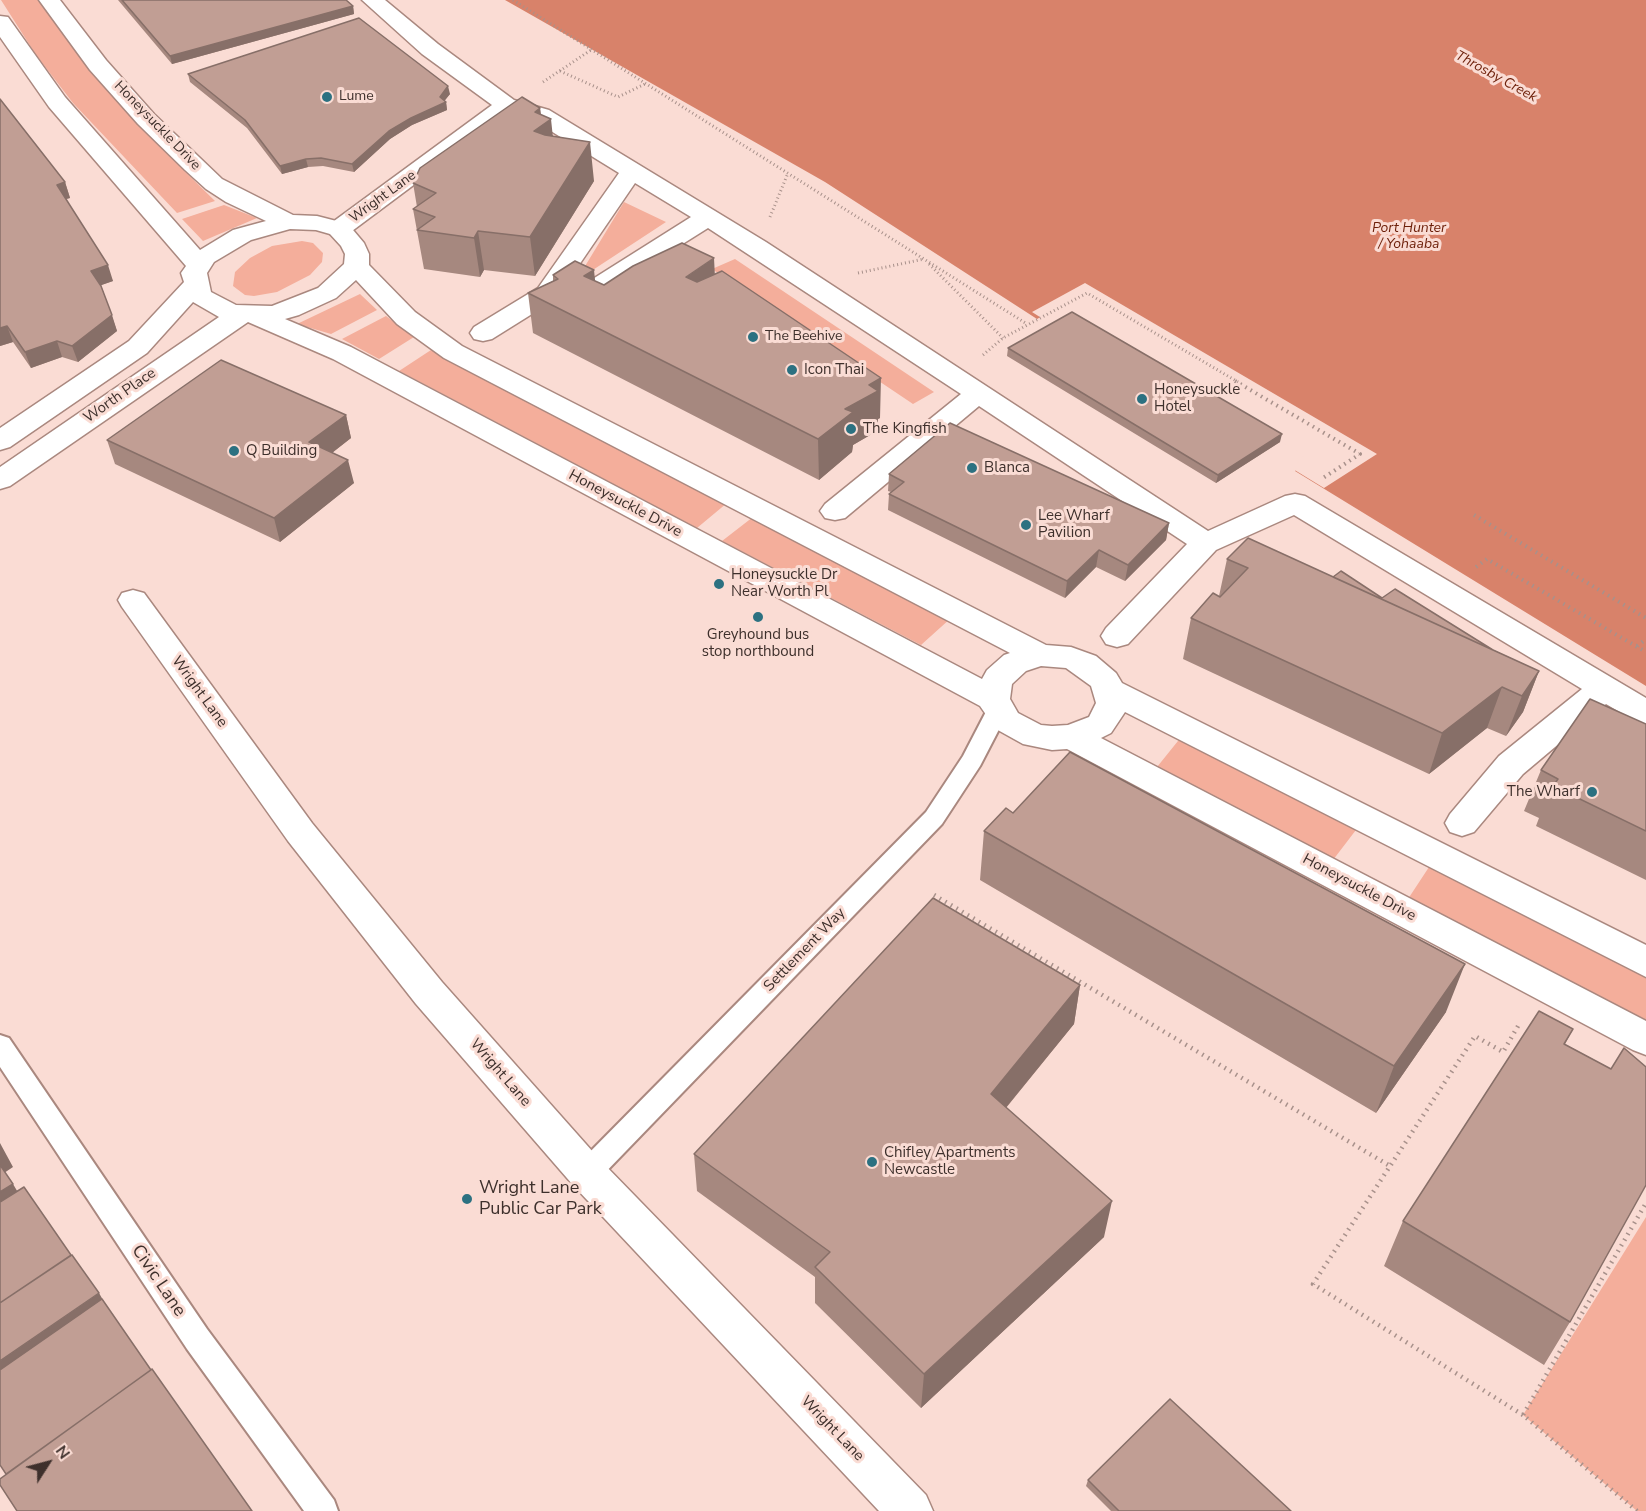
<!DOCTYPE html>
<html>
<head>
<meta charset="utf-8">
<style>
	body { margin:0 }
	#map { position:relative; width:1646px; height:1511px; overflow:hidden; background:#fadcd4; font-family:"Nunito Sans",sans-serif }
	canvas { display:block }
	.north { position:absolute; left:18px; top:1433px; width:60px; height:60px; -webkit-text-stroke:4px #fadcd4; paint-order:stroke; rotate:54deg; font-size:16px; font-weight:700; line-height:24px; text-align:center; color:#3e302c }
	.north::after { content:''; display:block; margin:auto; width:21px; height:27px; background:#3e302c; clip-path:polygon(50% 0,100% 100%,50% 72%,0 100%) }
</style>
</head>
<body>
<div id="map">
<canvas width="1646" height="1511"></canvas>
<div class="north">N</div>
</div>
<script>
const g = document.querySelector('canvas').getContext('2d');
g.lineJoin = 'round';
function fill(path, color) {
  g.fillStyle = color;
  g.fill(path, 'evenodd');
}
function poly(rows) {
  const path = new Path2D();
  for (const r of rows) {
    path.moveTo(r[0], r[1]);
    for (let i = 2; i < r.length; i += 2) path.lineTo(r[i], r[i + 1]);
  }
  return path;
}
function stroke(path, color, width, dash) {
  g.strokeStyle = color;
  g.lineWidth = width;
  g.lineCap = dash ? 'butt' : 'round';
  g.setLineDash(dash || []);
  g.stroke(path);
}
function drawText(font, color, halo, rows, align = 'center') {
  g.font = font + ' "Nunito Sans",sans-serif';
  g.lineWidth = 6;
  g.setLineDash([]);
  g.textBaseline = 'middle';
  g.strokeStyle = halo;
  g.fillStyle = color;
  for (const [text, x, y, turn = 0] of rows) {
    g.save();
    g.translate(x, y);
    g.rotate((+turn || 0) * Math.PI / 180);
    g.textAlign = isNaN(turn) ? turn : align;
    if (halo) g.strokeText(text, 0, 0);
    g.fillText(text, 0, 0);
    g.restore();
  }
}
const green = poly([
	[1,0,40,0,109,92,158,145,215,201,177,213,73,103,36,55],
	[624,202,666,222,576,281],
	[224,205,257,218,203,241,182,219],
	[302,241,313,243,323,253,322,262,310,275,277,292,254,296,245,295,233,286,235,272,250,258,272,246],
	[735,259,934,392,913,404,712,269],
	[360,294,377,310,331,334,297,324],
	[386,316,414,337,379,359,342,339],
	[431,350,727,503,697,528,399,371],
	[753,517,951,618,921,645,722,541],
	[1182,736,1359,826,1333,860,1157,767],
	[1431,864,1646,972,1646,1023,1408,899],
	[1646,1217,1646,1511,1637,1511,1523,1415]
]);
const water = poly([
	[505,0,1646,0,1646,686,1295,471,1308,454,1058,307,1037,319,825,182]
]);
const pier = poly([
	[1085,283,1377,454,1324,488,1293,469,1304,455,1058,311,1043,319,1032,312]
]);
const pathFar2 = poly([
	[513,0,1027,324],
	[560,71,618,97,645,84],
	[543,82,591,50],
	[770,217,788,173],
	[929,264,1003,338],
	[858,273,924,259],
	[983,355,1003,338,1087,293,1238,382]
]);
const pathFar1 = poly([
	[1235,381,1360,454,1323,478],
	[1474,515,1646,618],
	[1476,567,1487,559,1646,652],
	[1637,646,1646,639]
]);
const path = poly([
	[934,895,1390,1166],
	[1518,1026,1503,1052,1475,1036,1313,1284,1523,1415],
	[1637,1511,1523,1415,1646,1203]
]);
const lane = poly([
	[998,702,1006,704,1009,710,980,766,942,824,597,1181,587,1185,577,1181,573,1173,577,1165,926,812,963,756,990,704,998,702],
	[0,1035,9,1038,207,1329,334,1500,338,1511,304,1511,187,1349,0,1067,0,1035]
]);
const street = poly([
	[362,0,385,0,438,44,514,100,549,110,766,242,1208,531,1285,496,1295,494,1305,496,1646,698,1646,725,1635,721,1606,704,1523,774,1474,832,1462,836,1450,832,1445,823,1450,814,1499,756,1582,689,1294,515,1216,550,1128,644,1117,647,1106,644,1101,636,1106,628,1187,544,979,406,845,518,835,520,825,518,820,511,825,504,961,394,708,228,603,294,556,299,492,339,483,341,474,339,470,333,474,327,538,288,619,173,533,120,510,113,348,234,339,236,330,234,327,229,330,224,492,105,422,54,362,0],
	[635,183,691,217,588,282,566,284,635,183],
	[133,590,144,593,312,823,442,982,601,1161,926,1495,933,1511,879,1511,573,1185,416,1004,288,841,122,607,118,600,122,593,133,590]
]);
const secondary = poly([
	[39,0,60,0,106,60,154,114,222,179,293,215,317,216,348,224,364,243,369,254,369,265,415,312,462,346,1046,645,1071,647,1096,656,1116,673,1122,683,1646,945,1646,977,1125,712,1111,733,1101,738,1646,1021,1646,1055,1633,1050,1067,749,1052,750,1023,744,996,729,980,706,333,359,248,322,10,486,0,489,0,467,219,317,193,302,147,353,10,447,0,450,0,428,129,341,184,282,181,273,186,266,49,107,0,37,0,16,8,17,65,97,200,250,233,230,266,221,226,202,206,189,185,170,138,124,90,70,39,0],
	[290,229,316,230,330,234,341,246,345,254,344,264,318,288,272,306,236,305,211,292,207,273,214,262,251,240,290,229],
	[356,280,397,324,444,358,1010,653,1004,655,987,670,982,679,351,347,285,319,299,315,336,298,356,280],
	[1041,666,1066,668,1091,686,1096,703,1089,717,1068,725,1052,726,1041,725,1018,713,1010,699,1012,684,1026,671,1041,666]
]);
const wall = poly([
	[118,0,346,0,353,6,354,14,172,64],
	[188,74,450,94,444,101,446,102,447,110,412,125,390,139,354,172,323,166,308,167,282,174,247,128,190,82],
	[0,99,65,182,70,198,66,199,113,281,101,285,117,331,78,362,62,357,31,368,13,342,0,346],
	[540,108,541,115,553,136,594,181,535,276,484,270,480,277,424,269,413,209,417,207,413,183],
	[715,274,880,418,878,419,877,431,853,445,852,452,819,480,533,333,528,293,553,281,553,275,604,285],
	[1008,348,1280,442,1216,483,1007,356],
	[346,415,351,438,332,453,354,483,280,542,115,464,107,440],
	[889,474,1169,523,1166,540,1125,581,1096,567,1065,598,888,510,889,494,891,492,888,491],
	[1227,559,1333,577,1382,598,1539,671,1523,712,1506,736,1487,728,1429,774,1183,659,1191,618,1219,596],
	[1646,724,1646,880,1536,826,1539,818,1524,811,1541,770],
	[1013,813,1446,1012,1376,1113,980,880,984,831],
	[1080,985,1074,1024,1006,1108,1104,1237,921,1408,815,1303,815,1277,697,1191,694,1154],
	[1573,1029,1565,1044,1611,1069,1570,1322,1544,1365,1384,1266,1403,1221],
	[1088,1480,1291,1511,1111,1511,1086,1486]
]);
const shadedWall = poly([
	[353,6,354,14,172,64,170,56],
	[448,86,450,94,442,104,446,102,447,110,412,125,390,139,354,172,352,164,389,131,411,118,440,97],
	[540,108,542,125,551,119,555,157,534,131,535,112],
	[590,142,594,181,535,276,530,237],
	[306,159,308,167,282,174,280,166],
	[65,182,70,198,62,200,57,185],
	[478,231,484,270,480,277,474,238],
	[714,258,716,297,686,277],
	[108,265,113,281,96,287,91,271],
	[594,270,598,309,584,276],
	[112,315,117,331,78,362,72,346],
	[7,326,13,342,0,346,0,328],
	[57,341,62,357,31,368,25,352],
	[881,378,880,418,878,419,877,431,853,445,852,452,819,480,818,439,845,409,869,385],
	[346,415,351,438,315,466,309,442],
	[1282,434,1280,442,1216,483,1218,475],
	[348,460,354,483,280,542,274,518],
	[1169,523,1166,540,1125,581,1128,565],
	[1099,550,1096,567,1065,598,1067,581],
	[1539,671,1523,712,1506,736,1522,696],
	[1502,687,1487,728,1429,774,1442,733],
	[1465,964,1446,1012,1376,1113,1394,1066],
	[1080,985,1074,1024,986,1132,991,1094],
	[0,1143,13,1167,4,1173,0,1167],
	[13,1184,26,1206,0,1223,0,1192],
	[1112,1201,1104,1237,921,1408,924,1374],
	[99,1293,111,1314,0,1391,0,1361]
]);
const building = poly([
	[122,0,346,0,353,6,170,56,122,0],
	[359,18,448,86,440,97,446,102,411,118,389,131,352,164,321,158,306,159,280,166,245,120,188,74,359,18],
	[522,97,540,108,535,112,551,119,534,131,545,135,590,142,530,237,478,231,474,238,417,230,435,217,413,209,436,193,413,183,420,168,522,97],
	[0,99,65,182,57,185,108,265,91,271,101,286,112,315,72,346,57,341,25,352,7,326,0,328,0,99],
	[682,243,714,258,686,277,697,282,722,271,881,378,869,385,878,391,845,409,853,412,818,439,528,293,558,279,553,275,575,261,594,270,584,276,604,285,633,266,682,243],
	[1072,312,1282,434,1218,475,1008,348,1072,312],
	[221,360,346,415,309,442,348,460,274,518,107,440,221,360],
	[950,423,1169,523,1128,565,1099,550,1067,581,889,494,904,482,889,474,950,423],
	[1248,538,1539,671,1522,696,1502,687,1442,733,1191,618,1213,593,1220,597,1248,568,1227,559,1248,538],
	[1341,571,1382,598,1395,589,1493,650,1333,577,1341,571],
	[1590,699,1646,724,1646,831,1553,786,1558,779,1541,770,1590,699],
	[1070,752,1465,964,1394,1066,984,831,1006,808,1013,813,1070,752],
	[933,898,1080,985,991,1094,1112,1201,924,1374,815,1267,830,1252,694,1154,933,898],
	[1539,1011,1573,1029,1564,1044,1611,1069,1624,1048,1646,1067,1646,1185,1570,1322,1403,1221,1539,1011],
	[0,1165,13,1184,0,1192,0,1165],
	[24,1187,71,1255,0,1303,0,1202,24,1187],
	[72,1255,99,1293,0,1361,0,1303,72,1255],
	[102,1299,151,1370,6,1474,0,1465,0,1370,102,1299],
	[152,1369,252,1511,17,1511,0,1485,0,1479,152,1369],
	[1170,1399,1291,1511,1119,1511,1088,1480,1170,1399]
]);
const markers = [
	[327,97,6,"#2c7181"],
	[753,337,6,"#2c7181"],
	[792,370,6,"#2c7181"],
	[1142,399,6,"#2c7181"],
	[851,429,6,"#2c7181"],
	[234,451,6,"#2c7181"],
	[972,468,6,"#2c7181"],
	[1026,525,6,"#2c7181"],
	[719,584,6,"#2c7181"],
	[758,617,6,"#2c7181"],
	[1592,792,6,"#2c7181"],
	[872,1162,6,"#2c7181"],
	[467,1199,6,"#2c7181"]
];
const farWaternames = [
	["Throsby Creek",1496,77,29],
	["Port Hunter",1409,229],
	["/ Yohaaba",1409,245]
];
const farPoinames = [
	["Lume",339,97],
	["The Beehive",765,337]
];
const farStreetnames = [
	["Honeysuckle Drive",157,126,46],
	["Wright Lane",383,197,-36]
];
const poiNames = [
	["Icon Thai",804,370],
	["Honeysuckle",1154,390],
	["Hotel",1154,407],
	["The Kingfish",863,429],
	["Q Building",246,451],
	["Blanca",984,468],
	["Lee Wharf",1038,516],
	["Pavilion",1038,533],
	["Honeysuckle Dr",731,575],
	["Near Worth Pl",731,592],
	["Greyhound bus",758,635,"center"],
	["stop northbound",758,652,"center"],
	["The Wharf",1580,792,"right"],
	["Chifley Apartments",884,1153],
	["Newcastle",884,1170]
];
const streetNames = [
	["Worth Place",120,396,-35],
	["Honeysuckle Drive",625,504,28],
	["Wright Lane",199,692,54],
	["Honeysuckle Drive",1359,888,28],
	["Settlement Way",805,950,-46],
	["Wright Lane",500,1073,49],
	["Wright Lane",832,1429,46]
];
const nearPoinames = [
	["Wright Lane",479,1189],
	["Public Car Park",479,1210]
];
const nearStreetnames = [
	["Civic Lane",158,1281,56]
];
fill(green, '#f4ae9b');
fill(water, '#d8826a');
fill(pier, '#fadcd4');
stroke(lane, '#aa887f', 4);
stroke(street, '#aa887f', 3);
stroke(secondary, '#aa887f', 3);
stroke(pathFar2, '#a8918b', 3, [1, 3]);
stroke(pathFar1, '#a8918b', 4, [1.5, 4.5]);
stroke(path, '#a8918b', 4.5, [1.5, 5]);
fill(lane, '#fff');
fill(street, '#fff');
fill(secondary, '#fff');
fill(wall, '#a6887f');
fill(shadedWall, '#876f68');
fill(building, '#c19e94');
stroke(building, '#876f68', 1.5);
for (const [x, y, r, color] of markers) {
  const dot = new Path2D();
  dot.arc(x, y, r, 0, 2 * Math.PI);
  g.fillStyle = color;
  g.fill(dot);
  stroke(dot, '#fadcd4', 2);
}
drawText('italic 14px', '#6d1f09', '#fadcd4', farWaternames);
drawText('14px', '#3e302c', '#fadcd4', farPoinames, 'left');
drawText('14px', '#3e302c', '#fadcd4', farStreetnames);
drawText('15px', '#3e302c', '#fadcd4', poiNames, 'left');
drawText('15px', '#3e302c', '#fadcd4', streetNames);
drawText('18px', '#3e302c', '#fadcd4', nearPoinames, 'left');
drawText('18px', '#3e302c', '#fadcd4', nearStreetnames);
</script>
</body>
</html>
